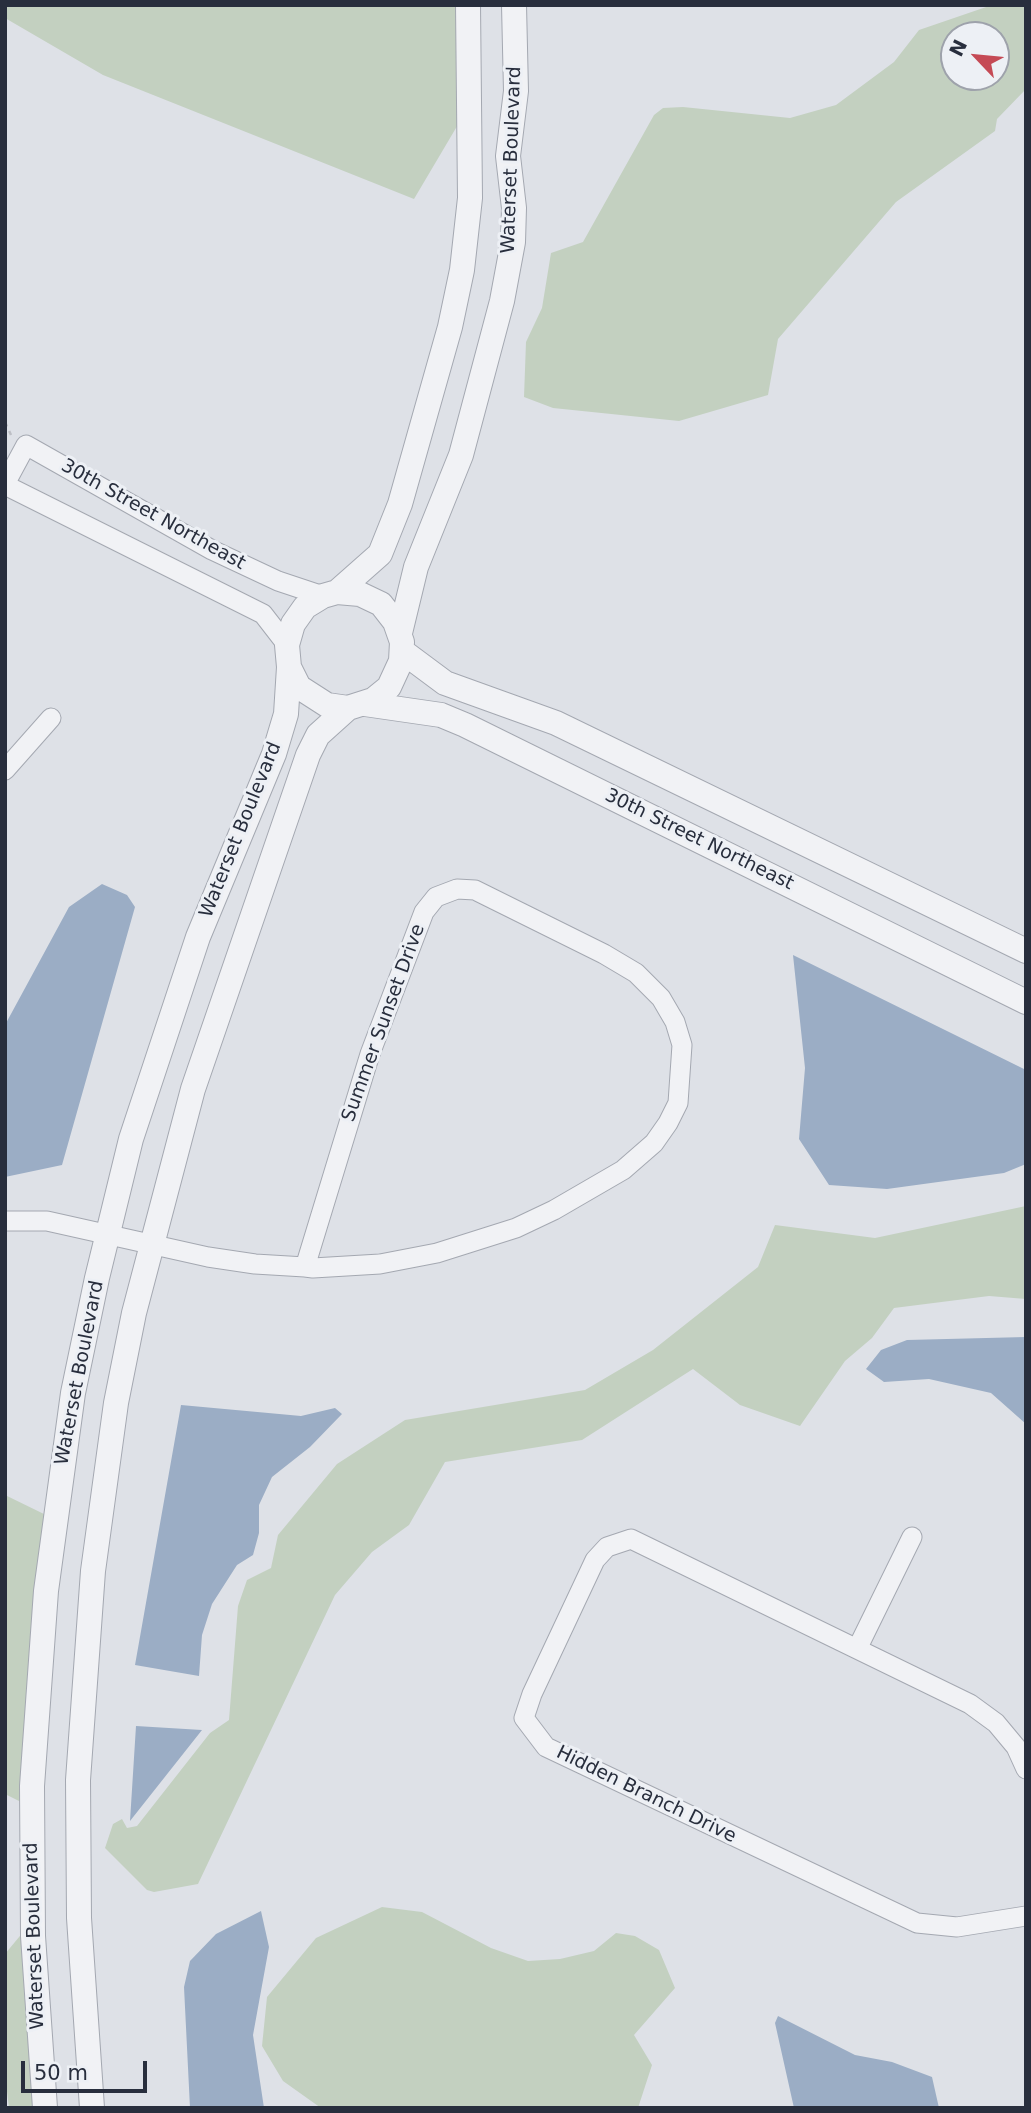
<!DOCTYPE html>
<html>
<head>
<meta charset="utf-8">
<style>
	body { margin:0 }
	#map { position:relative; width:1031px; height:2113px; overflow:hidden; background:#dee1e7; font-family:"DejaVu Sans",sans-serif }
	canvas { display:block }
	.frame { position:absolute; inset:0; border:7px solid #282e3d; pointer-events:none }
	.north { position:absolute; left:940px; top:21px; width:70px; height:70px; box-sizing:border-box; background:#edf0f5; border:2px solid #9ea2ab; border-radius:50%; rotate:296deg; font-size:19px; font-weight:700; line-height:28px; text-align:center; color:#282e3d }
	.north::after { content:''; display:block; margin:auto; width:24px; height:32px; background:#c54a55; clip-path:polygon(50% 0,100% 100%,50% 72%,0 100%) }
	.scale { position:absolute; left:21px; top:2061px; width:126px; height:32px; box-sizing:border-box; border:4px solid #282e3d; border-top:0; padding-left:9px; font-size:21px; line-height:24px; white-space:nowrap; color:#282e3d; -webkit-text-stroke:5px #edf0f5; paint-order:stroke }
</style>
</head>
<body>
<div id="map">
<canvas width="1031" height="2113"></canvas>
<div class="frame"></div>
<div class="north">N</div>
<div class="scale">50 m</div>
</div>
<script>
const g = document.querySelector('canvas').getContext('2d');
g.lineJoin = 'round';
function fill(path, color) {
  g.fillStyle = color;
  g.fill(path, 'evenodd');
}
function poly(rows) {
  const path = new Path2D();
  for (const r of rows) {
    path.moveTo(r[0], r[1]);
    for (let i = 2; i < r.length; i += 2) path.lineTo(r[i], r[i + 1]);
  }
  return path;
}
function stroke(path, color, width, dash) {
  g.strokeStyle = color;
  g.lineWidth = width;
  g.lineCap = dash ? 'butt' : 'round';
  g.setLineDash(dash || []);
  g.stroke(path);
}
function drawText(font, color, halo, rows, align = 'center') {
  g.font = font + ' "DejaVu Sans",sans-serif';
  g.lineWidth = 6;
  g.setLineDash([]);
  g.textBaseline = 'middle';
  g.strokeStyle = halo;
  g.fillStyle = color;
  for (const [text, x, y, turn = 0] of rows) {
    g.save();
    g.translate(x, y);
    g.rotate((+turn || 0) * Math.PI / 180);
    g.textAlign = isNaN(turn) ? turn : align;
    if (halo) g.strokeText(text, 0, 0);
    g.fillText(text, 0, 0);
    g.restore();
  }
}
const green = poly([
	[5,5,466,5,469,106,414,199,103,75,5,18],
	[992,5,1026,5,1026,89,997,119,995,131,896,202,778,339,768,395,679,421,553,408,524,397,526,342,542,308,551,253,583,242,654,115,663,108,683,107,790,118,836,105,894,62,919,30],
	[996,35,996,77,954,77,954,35],
	[1026,1206,1026,1299,989,1296,894,1308,872,1338,845,1361,800,1426,740,1405,693,1369,582,1440,445,1462,409,1525,372,1552,335,1595,198,1884,154,1892,147,1890,105,1848,113,1824,122,1819,127,1828,137,1826,210,1733,229,1720,238,1606,247,1580,271,1568,278,1535,337,1464,405,1420,585,1390,653,1350,758,1267,775,1225,875,1238],
	[5,1495,46,1515,23,1803,5,1794],
	[382,1907,422,1912,491,1948,528,1961,560,1959,594,1951,616,1933,635,1936,659,1950,675,1988,634,2035,652,2065,638,2108,321,2108,283,2081,262,2046,267,1997,316,1938],
	[24,1931,35,2108,9,2108,5,2075,5,1954]
]);
const water = poly([
	[102,884,127,895,135,907,62,1165,5,1177,5,1025,69,907],
	[793,955,1026,1070,1026,1164,1004,1173,887,1189,829,1185,799,1139,805,1068],
	[1026,1337,1026,1424,991,1393,929,1379,884,1382,866,1369,881,1350,907,1340],
	[181,1405,301,1416,335,1408,342,1414,310,1447,272,1477,259,1505,259,1533,253,1555,237,1565,212,1604,202,1635,199,1676,135,1665],
	[136,1726,202,1730,130,1821],
	[261,1911,269,1947,253,2035,264,2108,190,2108,184,1987,190,1961,216,1934],
	[778,2016,855,2055,892,2062,932,2077,939,2108,794,2108,775,2023]
]);
const path = poly([
	[5,422,11,435]
]);
const minor = poly([
	[5,484,26,445,212,550,278,581,323,596],
	[5,485,263,614,287,645],
	[5,770,51,718],
	[5,1221,47,1221,208,1257,255,1264,305,1267,313,1268,380,1264,437,1253,516,1228,554,1210,623,1170,654,1143,668,1123,678,1103,682,1045,675,1022,661,998,636,973,604,954,475,890,457,889,436,897,424,912,370,1054,305,1267],
	[858,1647,912,1537],
	[1026,1769,1016,1747,996,1723,970,1704,631,1539,607,1547,595,1560,532,1694,524,1718,546,1747,917,1923,957,1927,1026,1916]
]);
const tertiary = poly([
	[337,592,360,594,381,604,395,622,402,642,401,661,389,687,373,700,348,708,327,705,299,687,289,667,287,645,293,624,305,607,323,596,337,592,380,554,400,504,450,327,462,270,470,198,468,5],
	[400,633,416,567,461,455,502,301,513,242,514,208,508,156,516,91,514,5],
	[402,651,445,683,556,723,1026,951],
	[365,704,441,715,465,725,1026,1002],
	[45,2108,33,1936,32,1786,46,1591,73,1393,97,1278,131,1139,198,937,274,754,286,714,289,667],
	[92,2108,79,1918,78,1780,93,1571,116,1403,134,1313,193,1089,308,755,318,735,348,708]
]);
const streetNames = [
	["Waterset Boulevard",512,160,-88],
	["30th Street Northeast",153,515,29],
	["Waterset Boulevard",241,830,-68],
	["30th Street Northeast",699,840,26],
	["Summer Sunset Drive",384,1023,-70],
	["Waterset Boulevard",80,1373,-79],
	["Hidden Branch Drive",646,1795,26],
	["Waterset Boulevard",35,1936,-92]
];
fill(green, '#c3d0c0');
fill(water, '#9badc5');
stroke(minor, '#a4a8b1', 21);
stroke(tertiary, '#a4a8b1', 26);
stroke(path, '#bdbfc5', 2.5, [5, 5]);
stroke(minor, '#f1f2f5', 19);
stroke(tertiary, '#f1f2f5', 24);
drawText('19px', '#282e3d', '#edf0f5', streetNames);
</script>
</body>
</html>
